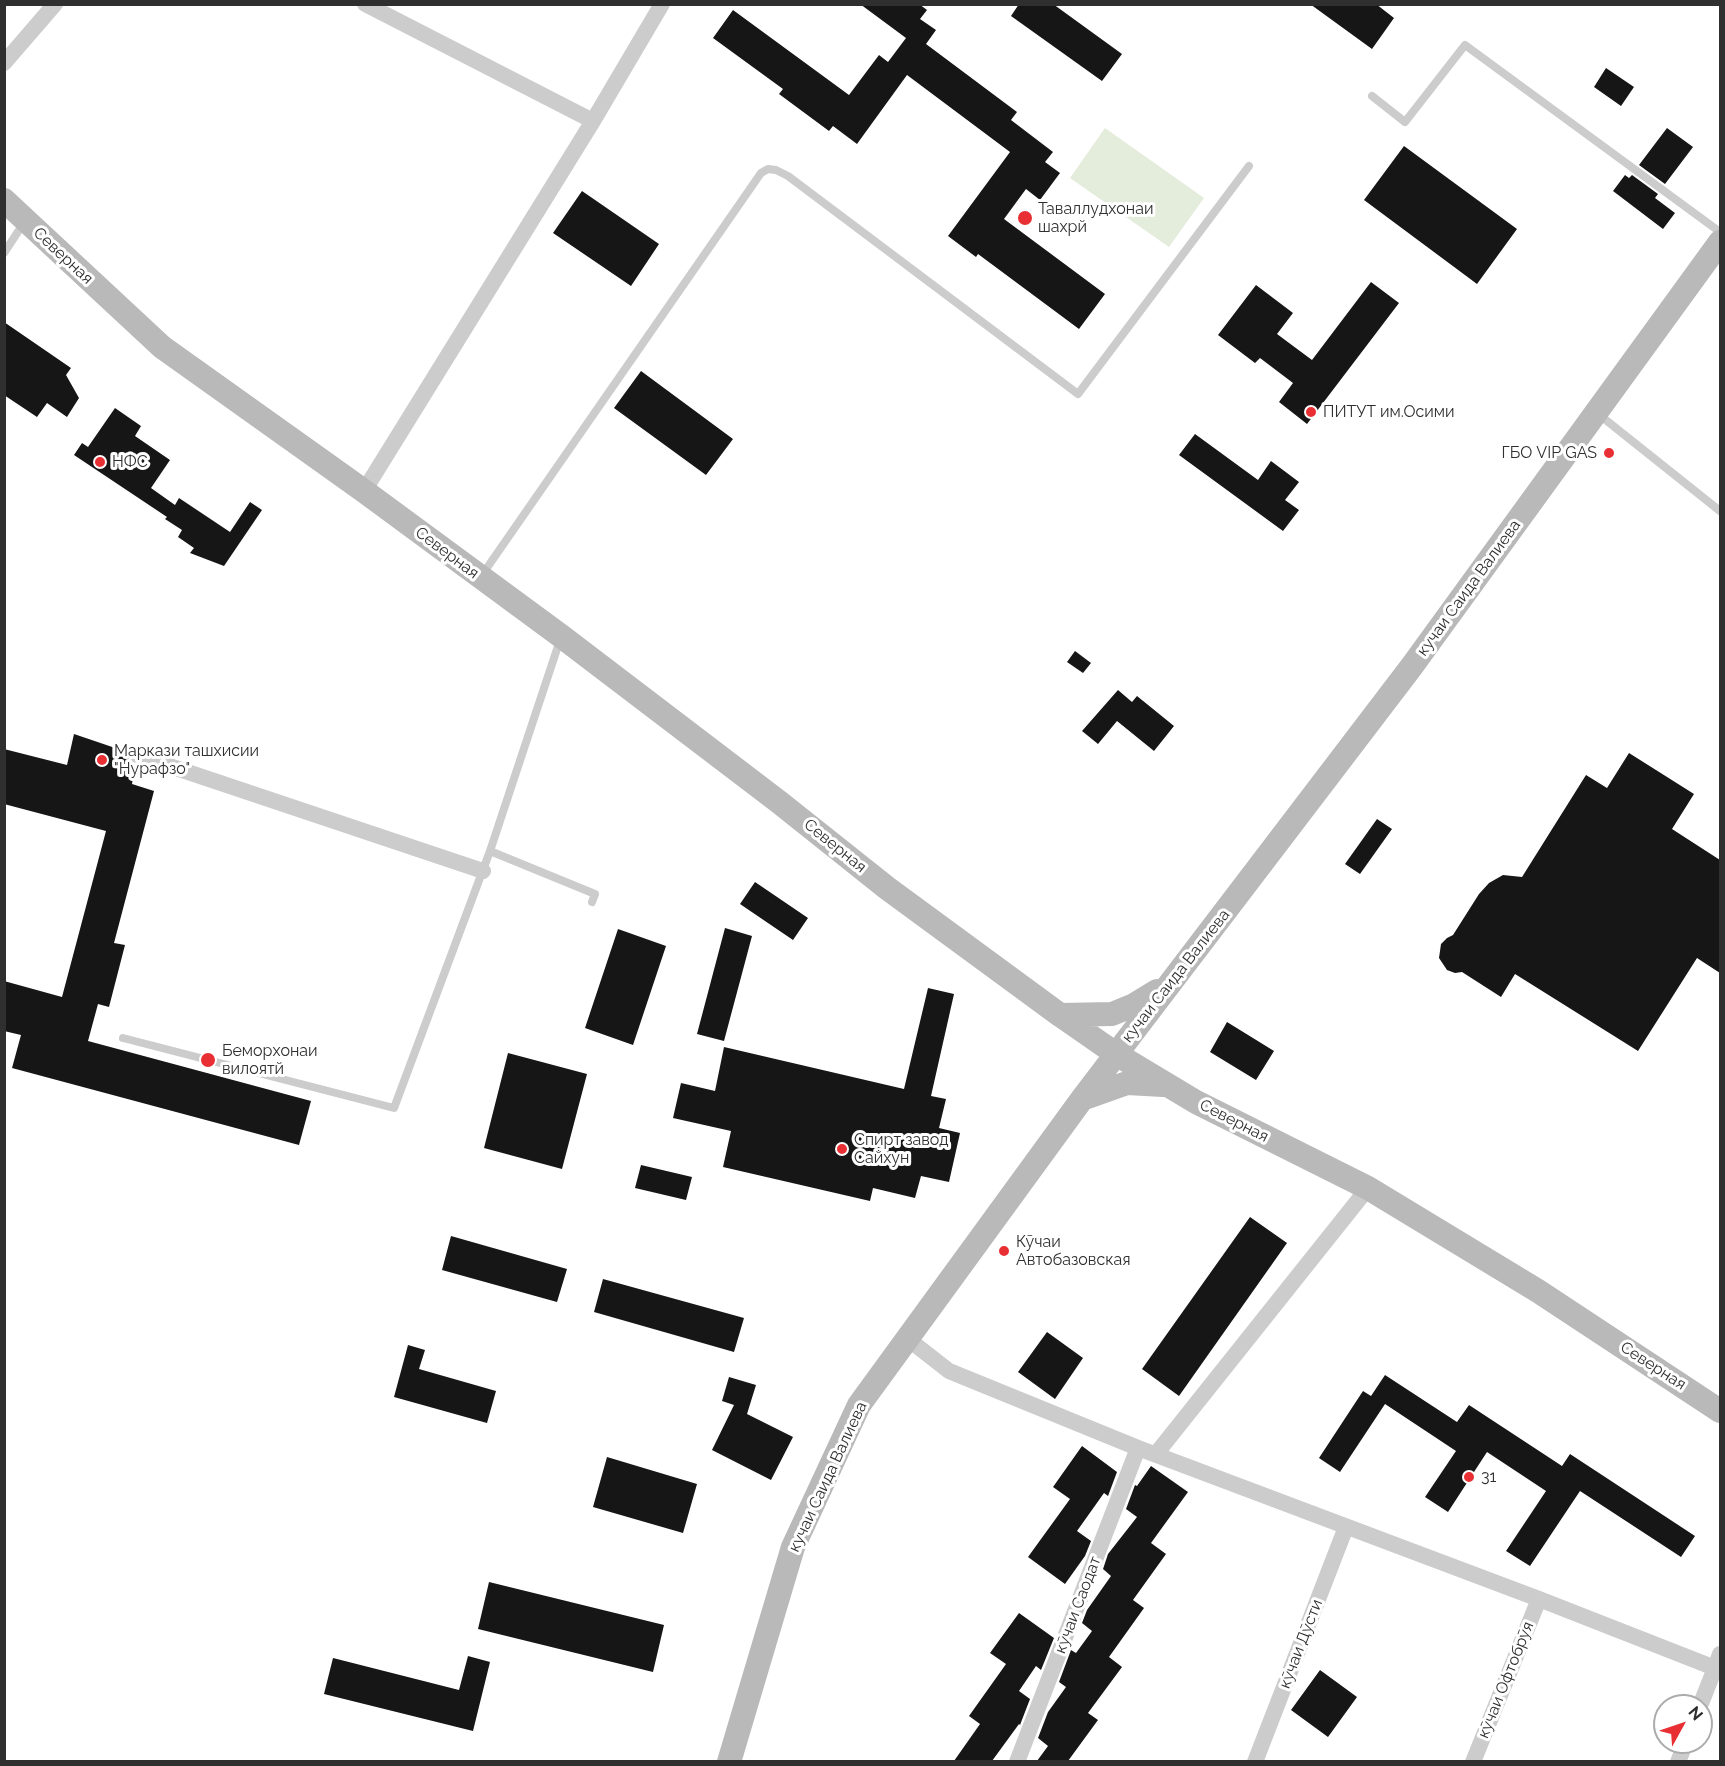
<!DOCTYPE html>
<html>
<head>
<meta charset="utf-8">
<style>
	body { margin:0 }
	#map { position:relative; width:1725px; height:1766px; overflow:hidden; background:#fff; font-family:Raleway,sans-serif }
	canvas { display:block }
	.frame { position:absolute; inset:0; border:6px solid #2f2f2f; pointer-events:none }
	.north { position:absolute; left:1653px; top:1694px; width:60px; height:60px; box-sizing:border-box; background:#fff; border:2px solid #acacac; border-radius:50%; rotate:50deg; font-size:16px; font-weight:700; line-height:24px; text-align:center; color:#2f2f2f }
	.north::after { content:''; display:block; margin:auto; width:21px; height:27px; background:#e72f34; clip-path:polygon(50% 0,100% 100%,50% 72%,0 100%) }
</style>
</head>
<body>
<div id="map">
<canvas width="1725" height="1766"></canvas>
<div class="frame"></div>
<div class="north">N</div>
</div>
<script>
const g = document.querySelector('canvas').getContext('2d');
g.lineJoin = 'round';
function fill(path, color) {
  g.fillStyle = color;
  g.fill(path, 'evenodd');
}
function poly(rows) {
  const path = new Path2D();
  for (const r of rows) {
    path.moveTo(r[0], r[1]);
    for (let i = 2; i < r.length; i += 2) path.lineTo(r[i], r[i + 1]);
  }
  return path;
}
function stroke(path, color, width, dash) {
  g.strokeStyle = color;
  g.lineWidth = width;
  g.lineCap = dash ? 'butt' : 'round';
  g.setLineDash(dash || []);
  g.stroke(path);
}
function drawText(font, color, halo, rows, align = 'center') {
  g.font = font + ' Raleway,sans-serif';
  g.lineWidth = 6;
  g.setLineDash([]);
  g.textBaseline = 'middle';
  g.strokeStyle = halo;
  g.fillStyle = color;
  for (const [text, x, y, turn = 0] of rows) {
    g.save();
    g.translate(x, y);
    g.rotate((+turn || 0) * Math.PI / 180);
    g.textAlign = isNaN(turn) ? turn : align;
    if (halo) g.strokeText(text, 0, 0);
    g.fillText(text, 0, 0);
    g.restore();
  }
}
const green = poly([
	[1105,128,1204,198,1169,247,1070,178]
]);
const building = poly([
	[860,4,919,4,927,10,920,19,936,30,926,44,1017,112,1011,120,1053,152,1045,162,1060,173,1040,200,1026,189,1004,219,1105,294,1079,329,978,254,976,257,948,236,1010,152,907,75,857,144,833,126,829,131,779,94,783,89,713,38,733,10,849,95,879,55,888,62,906,38],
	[1019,4,1053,4,1122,54,1102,81,1011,16],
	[1310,4,1376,4,1394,18,1372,49],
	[1606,68,1634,87,1621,106,1594,87],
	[1667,128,1693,147,1665,184,1639,165],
	[1404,146,1517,229,1477,284,1364,200],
	[1625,175,1629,178,1632,175,1658,194,1655,198,1675,213,1663,229,1613,191],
	[582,191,659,244,631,286,553,233],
	[1371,282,1399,303,1307,424,1279,402,1293,383,1260,358,1255,363,1218,335,1256,285,1293,313,1277,334,1312,360],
	[4,322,71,368,66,375,79,398,67,417,47,403,37,417,4,395],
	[641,371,733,439,706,475,614,408],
	[115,408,141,426,135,436,170,460,151,488,175,505,179,498,230,532,250,502,262,510,224,566,190,553,194,548,178,537,182,530,165,519,167,517,74,455,82,443,88,447],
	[1195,434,1258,480,1271,461,1299,482,1285,500,1299,510,1283,531,1179,455],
	[1075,651,1091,663,1083,673,1067,662],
	[1118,690,1132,702,1137,696,1174,726,1154,751,1117,721,1098,744,1082,731],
	[74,734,127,752,129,761,135,765,132,784,154,791,114,943,125,945,109,1007,98,1004,88,1041,311,1101,299,1145,12,1068,21,1035,4,1031,4,981,62,997,106,831,4,804,4,749,67,765],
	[1629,753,1694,794,1672,829,1720,860,1720,973,1697,958,1638,1051,1515,974,1501,997,1462,972,1455,973,1447,970,1439,958,1441,944,1447,938,1453,935,1479,894,1489,883,1503,875,1522,877,1586,775,1607,788],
	[1377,819,1392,829,1360,874,1345,864],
	[755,882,808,918,793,940,740,904],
	[725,928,752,936,724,1041,697,1034],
	[618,929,666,946,633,1045,585,1028],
	[928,988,954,994,931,1096,946,1099,939,1128,960,1133,949,1182,921,1176,915,1198,873,1188,870,1201,723,1167,731,1131,673,1118,681,1083,715,1091,724,1047,904,1089],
	[1227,1022,1274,1051,1256,1080,1210,1052],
	[508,1053,587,1074,562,1169,484,1148],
	[641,1165,692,1177,686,1200,635,1188],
	[1250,1217,1287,1243,1179,1396,1142,1369],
	[451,1236,567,1269,557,1302,442,1270],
	[603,1279,744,1318,734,1352,594,1312],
	[1047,1332,1083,1358,1055,1399,1018,1372],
	[408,1345,425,1350,419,1369,496,1391,487,1423,394,1397],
	[1385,1375,1457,1422,1469,1405,1562,1466,1570,1454,1695,1536,1681,1557,1580,1491,1530,1566,1506,1551,1546,1491,1487,1452,1448,1512,1425,1497,1456,1451,1385,1404,1340,1472,1319,1458,1363,1391,1371,1396],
	[729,1377,756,1385,747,1414,793,1437,771,1480,712,1450,734,1405,722,1401],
	[1082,1446,1117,1472,1108,1496,1104,1493,1077,1531,1091,1541,1085,1556,1065,1584,1028,1557,1070,1499,1053,1487],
	[607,1457,697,1484,683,1533,593,1507],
	[1151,1466,1188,1492,1151,1543,1166,1554,1133,1600,1144,1608,1109,1657,1122,1667,1088,1713,1098,1720,1068,1761,1037,1761,1048,1746,1038,1738,1048,1712,1066,1687,1059,1682,1071,1650,1076,1653,1092,1631,1082,1623,1087,1610,1111,1576,1103,1569,1108,1554,1137,1517,1126,1509,1135,1485,1137,1486],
	[489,1582,664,1625,653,1672,478,1629],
	[1019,1613,1054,1638,1041,1670,1036,1666,1019,1691,1030,1699,1020,1725,1019,1724,992,1761,954,1761,980,1724,969,1716,1006,1664,990,1653],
	[468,1656,490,1662,473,1731,324,1694,333,1658,459,1690],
	[1320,1670,1357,1697,1328,1737,1291,1710]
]);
const lane = poly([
	[1372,96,1405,122,1465,45,1720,232],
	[4,253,25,221],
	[1597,413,1720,511],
	[482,575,761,173,768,169,776,170,788,176,1078,394,1249,166],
	[490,851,595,894,592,902],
	[123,1038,394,1108,490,851,560,640]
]);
const street = poly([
	[365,4,593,121],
	[4,63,55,4],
	[364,491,593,121,662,4],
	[137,755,483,871],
	[908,1339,949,1371,1138,1448,1539,1599,1715,1668,1720,1654],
	[1156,1454,1368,1188],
	[1700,1706,1715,1668],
	[1017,1762,1138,1448],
	[1255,1762,1346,1527],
	[1473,1762,1539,1599],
	[1678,1762,1686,1742]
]);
const secondary = poly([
	[4,200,162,347,364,491,561,636,779,802,887,888,1060,1015,1116,1054,1196,1102,1368,1188,1538,1291,1720,1411],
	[1060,1015,1112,1014,1134,1005,1157,991],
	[1082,1099,1127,1083,1163,1085],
	[729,1762,793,1547,859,1405,1082,1099,1412,666,1720,242]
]);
const markers = [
	[1025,218,8,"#e72f34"],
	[1311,412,6,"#e72f34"],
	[1609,453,6,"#e72f34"],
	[100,462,6,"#e72f34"],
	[102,760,6,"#e72f34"],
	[208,1060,8,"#e72f34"],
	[842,1149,6,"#e72f34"],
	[1004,1251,6,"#e72f34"],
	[1469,1477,6,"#e72f34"]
];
const poiNames = [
	["Таваллудхонаи",1038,209],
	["шахрй",1038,227],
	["ПИТУТ им.Осими",1323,412],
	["ГБО VIP GAS",1597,453,"right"],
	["НФС",112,462],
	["Маркази ташхисии",114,751],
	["\"Нурафзо\"",114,769],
	["Беморхонаи",222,1051],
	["вилоятй",222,1069],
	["Спирт завод",854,1140],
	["Сайхун",854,1158],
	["Кӯчаи",1016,1242],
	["Автобазовская",1016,1260],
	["31",1481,1477]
];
const streetNames = [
	["Северная",63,256,43],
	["Северная",447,553,37],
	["кучаи Саида Валиева",1469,588,-54],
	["Северная",835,846,39],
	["кучаи Саида Валиева",1176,976,-52],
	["Северная",1234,1121,27],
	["Северная",1653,1366,33],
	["кучаи Саида Валиева",828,1477,-65],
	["кӯчаи Саодат",1078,1605,-69],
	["кӯчаи Дӯсти",1301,1644,-69],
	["кӯчаи Офтобрӯя",1506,1680,-68]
];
fill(green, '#e4ecdc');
fill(building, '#161616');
stroke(lane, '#ccc', 8);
stroke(street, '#ccc', 16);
stroke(secondary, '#b9b9b9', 24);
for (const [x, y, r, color] of markers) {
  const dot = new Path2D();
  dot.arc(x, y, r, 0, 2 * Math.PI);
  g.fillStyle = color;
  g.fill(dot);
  stroke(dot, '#fff', 2);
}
drawText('16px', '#2f2f2f', '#fff', poiNames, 'left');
drawText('16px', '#2f2f2f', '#fff', streetNames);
</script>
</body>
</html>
